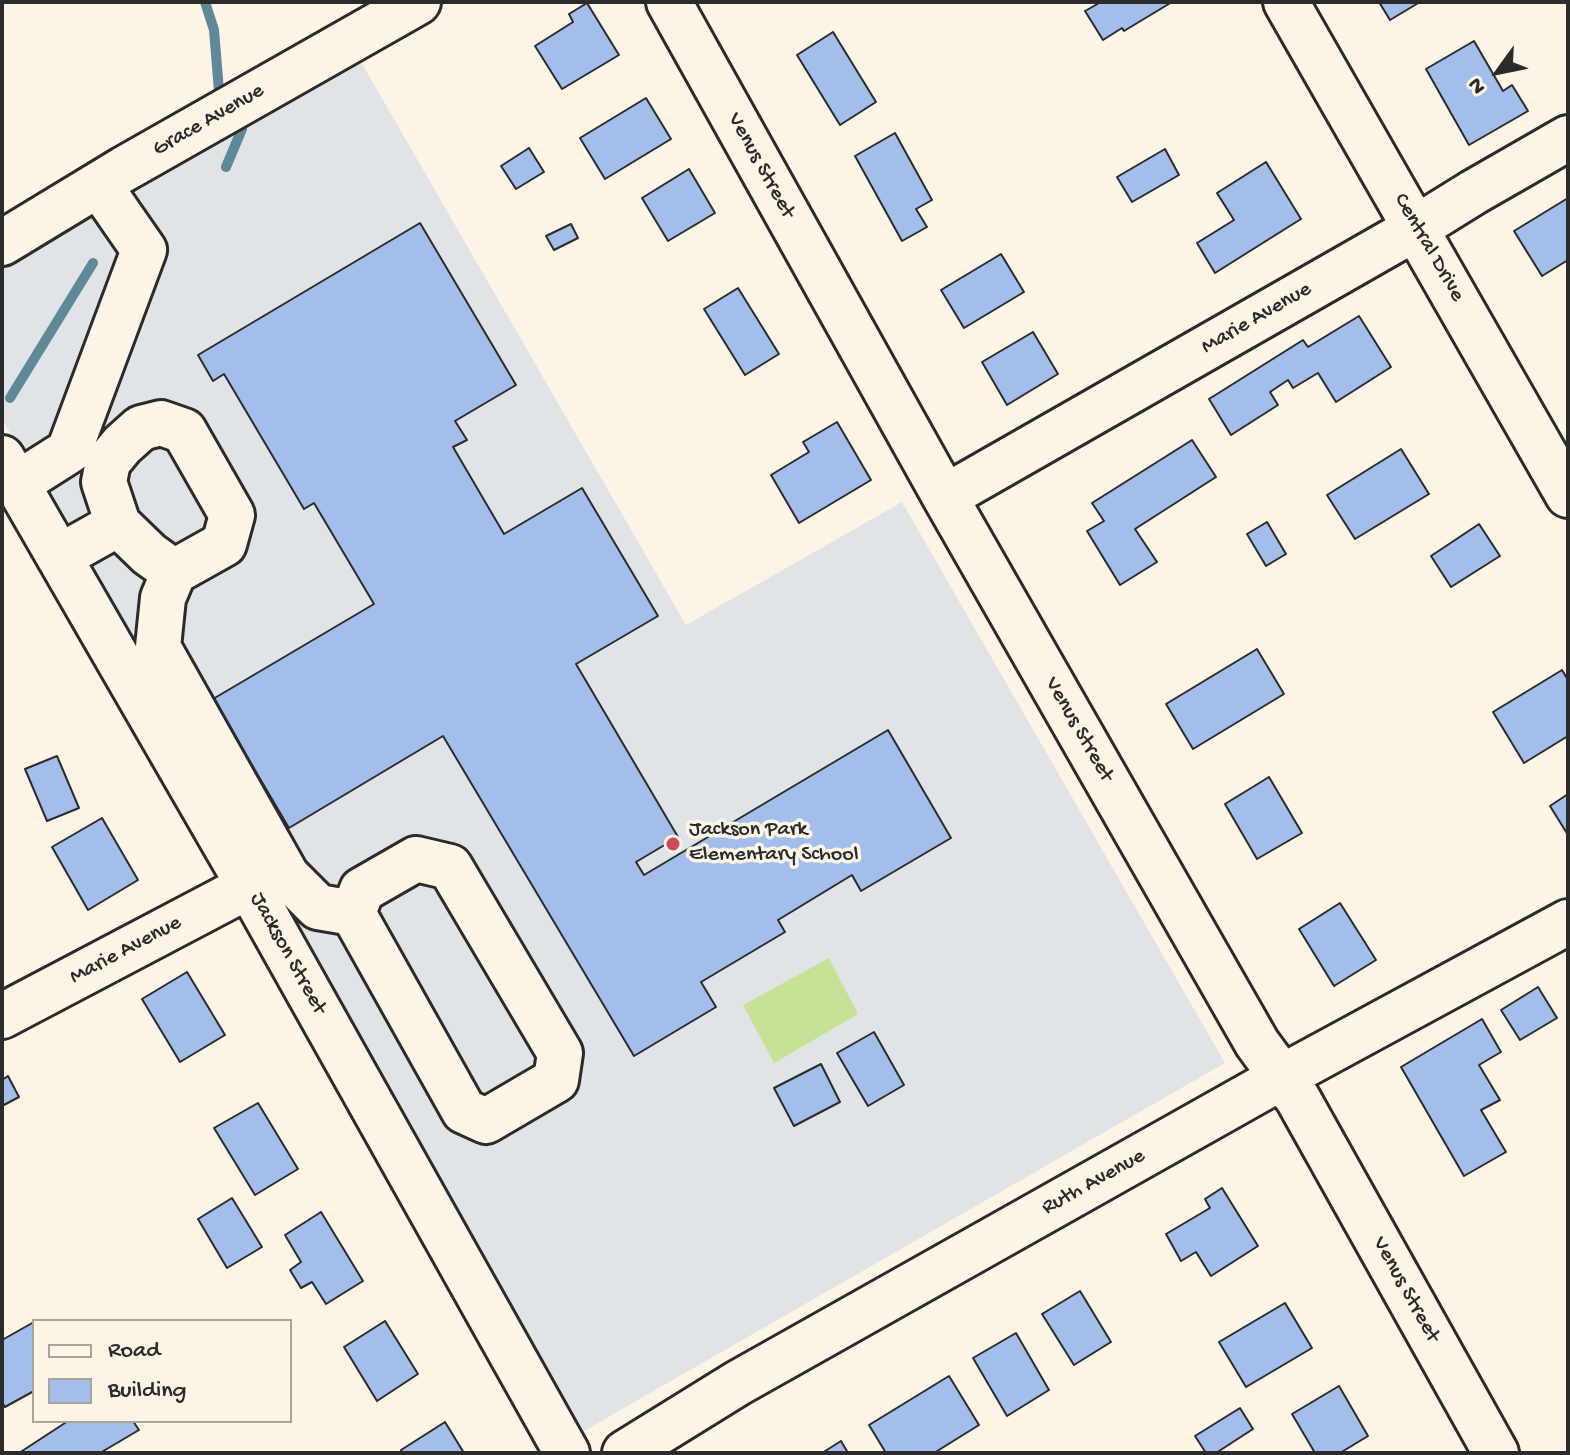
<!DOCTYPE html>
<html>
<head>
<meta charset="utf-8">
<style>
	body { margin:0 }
	#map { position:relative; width:1570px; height:1455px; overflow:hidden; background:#fcf5e5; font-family:"Gochi Hand",sans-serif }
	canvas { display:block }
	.frame { position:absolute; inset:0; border:4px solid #2b2b2b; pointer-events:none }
	.legend { position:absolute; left:32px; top:1319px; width:260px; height:104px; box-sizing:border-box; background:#fcf5e5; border:2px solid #a8a49b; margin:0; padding:10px 14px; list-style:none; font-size:24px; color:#2b2b2b }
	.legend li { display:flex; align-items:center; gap:16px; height:40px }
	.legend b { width:40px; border:2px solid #a8a49b }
	.north { position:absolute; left:1458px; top:32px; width:80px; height:80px; -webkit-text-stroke:6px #fcf5e5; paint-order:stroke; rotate:237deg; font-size:22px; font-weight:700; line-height:32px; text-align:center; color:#2b2b2b }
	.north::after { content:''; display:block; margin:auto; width:28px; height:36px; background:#2b2b2b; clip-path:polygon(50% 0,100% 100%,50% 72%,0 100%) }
</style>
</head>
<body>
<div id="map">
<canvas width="1570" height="1455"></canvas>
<div class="frame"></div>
<ul class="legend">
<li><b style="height:10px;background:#fcf5e5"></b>Road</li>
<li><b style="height:22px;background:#a3beea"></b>Building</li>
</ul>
<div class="north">N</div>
</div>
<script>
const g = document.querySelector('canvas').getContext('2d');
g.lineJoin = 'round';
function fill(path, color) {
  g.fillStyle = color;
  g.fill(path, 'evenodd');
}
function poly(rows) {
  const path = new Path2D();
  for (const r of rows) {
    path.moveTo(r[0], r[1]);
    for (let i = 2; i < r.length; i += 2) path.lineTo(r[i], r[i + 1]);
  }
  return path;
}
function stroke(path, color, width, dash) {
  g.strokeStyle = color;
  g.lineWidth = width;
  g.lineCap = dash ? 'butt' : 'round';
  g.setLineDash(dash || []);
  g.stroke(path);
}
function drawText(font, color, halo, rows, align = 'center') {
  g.font = font + ' "Gochi Hand",sans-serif';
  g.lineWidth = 7;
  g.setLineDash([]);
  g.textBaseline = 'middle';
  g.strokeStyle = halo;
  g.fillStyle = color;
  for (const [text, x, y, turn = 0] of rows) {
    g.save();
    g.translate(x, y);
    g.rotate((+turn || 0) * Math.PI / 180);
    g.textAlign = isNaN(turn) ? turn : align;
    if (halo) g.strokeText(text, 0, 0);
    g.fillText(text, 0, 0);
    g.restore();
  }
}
const built = poly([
	[361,62,686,625,902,502,1225,1063,584,1431,2,419,2,268]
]);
const green = poly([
	[829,958,858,1014,774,1063,743,1005]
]);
const stream = poly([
	[205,2,214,30,219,91,225,101],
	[226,167,242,129,235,118],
	[10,398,93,263]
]);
const building = poly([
	[1101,2,1172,2,1124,31,1122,28,1103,40,1085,11,1101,2],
	[1379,2,1420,2,1390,20,1379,2],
	[587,3,619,55,562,89,535,46,573,22,569,14,587,3],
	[833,32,876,102,840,125,797,55,833,32],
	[1474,41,1503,91,1512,85,1528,111,1469,145,1426,69,1474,41],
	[646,98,671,139,605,179,580,138,646,98],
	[895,133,932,200,916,209,927,227,902,241,855,156,895,133],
	[529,148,544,172,516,189,501,166,529,148],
	[1165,149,1179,175,1132,202,1117,177,1165,149],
	[1266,162,1301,219,1215,273,1197,243,1234,220,1217,193,1266,162],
	[689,169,715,213,668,241,642,198,689,169],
	[1568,198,1568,260,1542,276,1514,231,1568,198],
	[420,223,516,385,455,421,467,440,453,447,504,534,582,488,658,616,576,664,678,837,636,862,644,875,888,730,951,838,861,891,852,875,778,920,785,932,701,982,716,1007,634,1056,443,736,289,828,213,699,374,604,314,503,304,509,224,374,213,381,198,355,420,223],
	[571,224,578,238,554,250,546,236,571,224],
	[1001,254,1024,292,964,328,941,290,1001,254],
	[738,288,779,354,745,375,704,309,738,288],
	[1359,316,1391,367,1336,402,1318,373,1293,388,1288,380,1270,392,1278,405,1231,435,1209,399,1303,340,1308,347,1359,316],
	[1033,332,1058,374,1007,405,982,362,1033,332],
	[837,422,871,480,799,523,771,475,809,452,803,442,837,422],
	[1192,440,1216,477,1135,529,1157,562,1120,585,1087,531,1104,521,1092,503,1192,440],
	[1401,449,1429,494,1355,539,1327,495,1401,449],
	[1267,522,1286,554,1266,566,1247,534,1267,522],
	[1479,524,1500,556,1451,587,1431,556,1479,524],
	[1257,649,1284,694,1193,749,1166,704,1257,649],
	[1562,670,1568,680,1568,736,1524,763,1493,712,1562,670],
	[57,756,79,808,47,821,25,769,57,756],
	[1269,777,1302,833,1257,859,1225,804,1269,777],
	[1568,794,1568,835,1550,806,1568,794],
	[102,818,138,880,88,910,52,847,102,818],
	[1340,903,1376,960,1334,986,1299,929,1340,903],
	[187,972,225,1035,180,1062,142,999,187,972],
	[1538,987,1557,1018,1520,1040,1501,1010,1538,987],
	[1482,1019,1501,1052,1479,1065,1500,1100,1481,1110,1506,1152,1464,1176,1401,1067,1482,1019],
	[874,1032,904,1085,868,1106,837,1053,874,1032],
	[821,1064,840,1102,794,1126,774,1088,821,1064],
	[8,1076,19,1097,2,1106,2,1080,8,1076],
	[258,1103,298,1169,255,1195,214,1128,258,1103],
	[1222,1188,1258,1246,1211,1276,1196,1252,1181,1261,1166,1234,1210,1208,1205,1199,1222,1188],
	[232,1198,262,1247,227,1268,198,1219,232,1198],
	[321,1212,363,1281,326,1304,312,1282,301,1288,290,1270,301,1262,285,1235,321,1212],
	[1080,1291,1111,1342,1074,1365,1042,1314,1080,1291],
	[1285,1303,1312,1348,1246,1387,1219,1342,1285,1303],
	[385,1321,418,1374,377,1401,344,1347,385,1321],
	[34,1322,34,1391,5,1407,2,1402,2,1340,34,1322],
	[1016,1333,1049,1390,1007,1416,973,1358,1016,1333],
	[949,1376,979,1425,934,1453,886,1453,869,1425,949,1376],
	[1339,1386,1368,1436,1340,1453,1315,1453,1292,1414,1339,1386],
	[1240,1408,1253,1429,1216,1453,1206,1453,1195,1436,1240,1408],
	[68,1421,133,1421,139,1430,100,1453,19,1453,68,1421],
	[445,1422,464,1453,402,1453,401,1450,445,1422],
	[841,1441,848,1453,822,1453,841,1441]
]);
const minor = poly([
	[669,2,945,497,1257,1043,1298,1099,1496,1453],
	[1286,2,1568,495],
	[2,243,124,169,418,2],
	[2,458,249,886,567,1453],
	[17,484,69,451,144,250,99,185],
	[945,497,1416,228,1474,192,1568,138],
	[118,524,149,554,174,572],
	[59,557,118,524,104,482,108,462,122,445,141,428,161,423,184,431,232,515,224,544,174,572,163,598,158,647,287,876,318,907,353,913],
	[416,859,450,867,560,1053,556,1080,486,1121,464,1111,353,913,362,890,416,859],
	[2,1016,249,886],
	[625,1453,738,1383,1282,1077,1568,922]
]);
const markers = [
	[673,844,8,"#d1495b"]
];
const streetNames = [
	["Grace Avenue",209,121,-30],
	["Venus Street",760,166,61],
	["Central Drive",1428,248,60],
	["Marie Avenue",1257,319,-30],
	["Venus Street",1078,730,60],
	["Marie Avenue",126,951,-28],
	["Jackson Street",287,954,61],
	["Ruth Avenue",1094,1183,-29],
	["Venus Street",1405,1290,61]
];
const poiNames = [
	["Jackson Park",689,831],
	["Elementary School",689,856]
];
fill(built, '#e1e4e6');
fill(green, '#c7e197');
stroke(stream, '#5f8899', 10);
fill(building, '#a3beea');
stroke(building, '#2b2b2b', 2);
stroke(minor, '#2b2b2b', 50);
stroke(minor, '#fcf5e5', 44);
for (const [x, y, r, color] of markers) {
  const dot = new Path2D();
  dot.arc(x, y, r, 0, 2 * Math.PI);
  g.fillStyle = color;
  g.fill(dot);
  stroke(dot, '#fcf5e5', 3);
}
drawText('22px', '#2b2b2b', '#fcf5e5', streetNames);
drawText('22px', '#2b2b2b', '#fcf5e5', poiNames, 'left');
</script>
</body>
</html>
